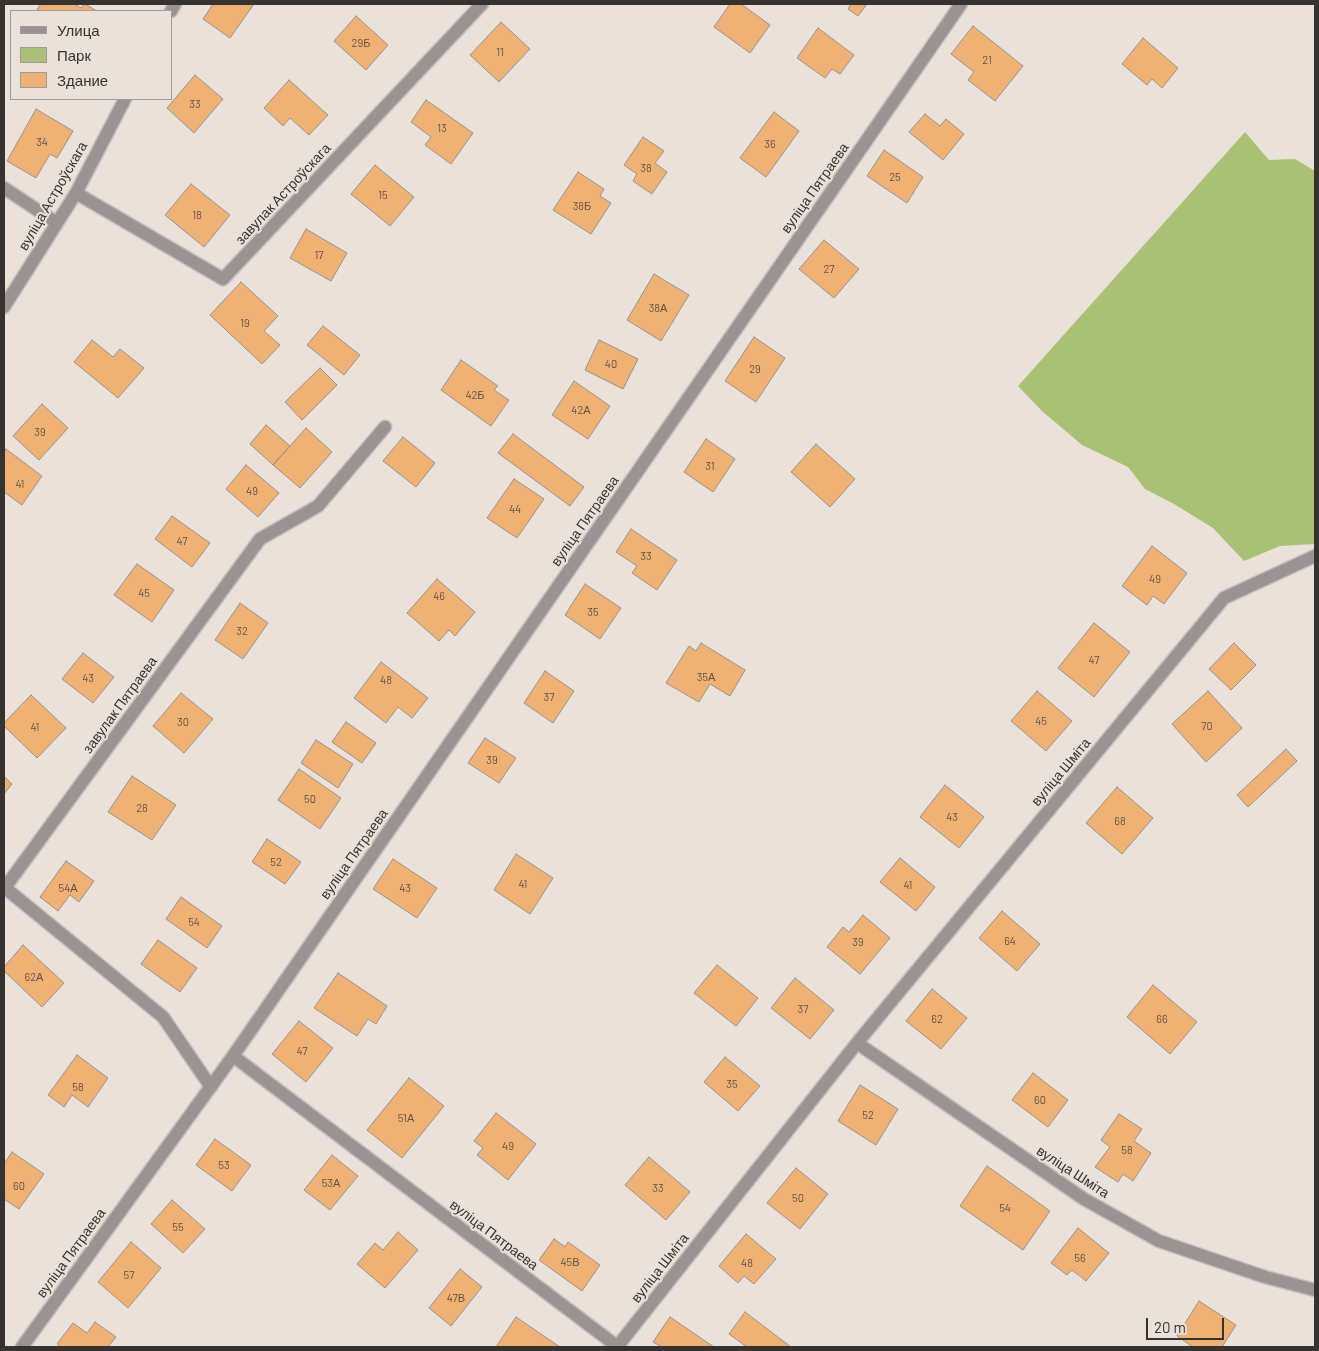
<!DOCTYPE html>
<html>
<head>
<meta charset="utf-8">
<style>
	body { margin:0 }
	#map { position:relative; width:1319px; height:1351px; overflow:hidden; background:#e9e1da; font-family:Barlow,sans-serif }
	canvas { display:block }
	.frame { position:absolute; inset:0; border:5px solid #35322f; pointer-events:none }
	.legend { position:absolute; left:10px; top:10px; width:162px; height:90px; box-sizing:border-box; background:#e9e1da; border:1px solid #a19b96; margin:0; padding:6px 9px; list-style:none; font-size:15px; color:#35322f }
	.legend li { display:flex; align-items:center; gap:10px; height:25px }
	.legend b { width:25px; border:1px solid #a19b96 }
	.scale { position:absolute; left:1146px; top:1318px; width:78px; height:22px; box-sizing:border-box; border:2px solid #35322f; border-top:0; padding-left:6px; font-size:15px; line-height:18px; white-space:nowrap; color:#35322f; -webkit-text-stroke:4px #e9e1da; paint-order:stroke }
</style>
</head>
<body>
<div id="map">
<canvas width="1319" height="1351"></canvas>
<div class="frame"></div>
<ul class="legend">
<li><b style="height:6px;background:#999493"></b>Улица</li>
<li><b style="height:14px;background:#aac075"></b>Парк</li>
<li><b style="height:14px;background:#f0b175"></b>Здание</li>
</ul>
<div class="scale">20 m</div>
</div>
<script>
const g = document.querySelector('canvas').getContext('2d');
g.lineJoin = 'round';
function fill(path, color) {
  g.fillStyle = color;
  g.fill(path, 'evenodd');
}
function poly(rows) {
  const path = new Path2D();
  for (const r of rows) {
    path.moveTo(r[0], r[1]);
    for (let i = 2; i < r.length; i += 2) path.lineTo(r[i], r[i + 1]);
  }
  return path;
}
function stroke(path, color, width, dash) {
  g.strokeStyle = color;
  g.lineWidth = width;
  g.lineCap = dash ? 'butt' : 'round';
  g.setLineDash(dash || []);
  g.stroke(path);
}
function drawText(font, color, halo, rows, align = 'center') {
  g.font = font + ' Barlow,sans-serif';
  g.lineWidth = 4;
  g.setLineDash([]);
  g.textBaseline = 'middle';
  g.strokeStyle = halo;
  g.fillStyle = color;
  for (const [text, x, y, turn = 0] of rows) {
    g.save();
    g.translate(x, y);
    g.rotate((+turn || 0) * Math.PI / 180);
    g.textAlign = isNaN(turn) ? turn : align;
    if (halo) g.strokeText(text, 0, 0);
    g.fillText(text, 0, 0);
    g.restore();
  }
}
const green = poly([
	[1245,132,1269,160,1295,159,1315,171,1315,544,1280,546,1244,561,1213,528,1174,504,1145,489,1128,467,1082,445,1042,411,1018,386]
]);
const building = poly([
	[41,4,74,4,81,8,84,4,85,4,97,11,36,11,41,4],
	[213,4,254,4,230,38,203,19,213,4],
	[730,4,741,4,770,25,750,53,714,27,730,4],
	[851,4,867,4,858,16,848,9,851,4],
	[356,16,388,45,366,70,334,41,356,16],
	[501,22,530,49,499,82,470,55,501,22],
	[973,26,1023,66,995,101,968,80,974,72,951,54,973,26],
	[818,28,854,55,840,74,832,69,825,78,797,58,818,28],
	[1143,38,1178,68,1162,88,1152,79,1147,85,1122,64,1143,38],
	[195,75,223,99,194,133,167,108,195,75],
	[289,80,328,115,309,135,290,118,283,126,264,108,289,80],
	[426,100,473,133,451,164,425,145,431,137,411,122,426,100],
	[36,109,73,131,57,158,50,154,36,178,7,161,36,109],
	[774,112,799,131,766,177,740,158,774,112],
	[925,114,940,126,946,119,964,134,943,160,909,132,925,114],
	[643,137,664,151,655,163,667,172,652,194,633,181,637,174,624,165,643,137],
	[884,150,923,177,907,203,867,176,884,150],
	[375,165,414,197,390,226,351,194,375,165],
	[578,172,604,189,600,196,611,203,591,234,553,210,578,172],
	[191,184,230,215,204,247,165,215,191,184],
	[306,229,347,253,331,281,290,258,306,229],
	[824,240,859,269,834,298,799,269,824,240],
	[654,274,689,295,661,341,627,320,654,274],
	[241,282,278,316,264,331,280,345,262,364,210,315,241,282],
	[323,326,360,355,344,375,307,345,323,326],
	[754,337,785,358,756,402,725,381,754,337],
	[92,340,113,357,120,349,144,368,118,398,74,362,92,340],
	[599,340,638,359,623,389,585,370,599,340],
	[461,360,498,386,494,390,509,400,491,426,441,390,461,360],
	[320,368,337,385,302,420,285,402,320,368],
	[574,381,610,406,588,439,552,415,574,381],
	[42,404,68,428,39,460,13,436,42,404],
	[266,425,290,446,273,465,250,444,266,425],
	[306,428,332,452,300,488,273,465,306,428],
	[513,434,584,487,570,506,498,453,513,434],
	[403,437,435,463,416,487,383,461,403,437],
	[706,439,735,459,713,492,684,472,706,439],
	[816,444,855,479,830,507,791,472,816,444],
	[6,449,42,476,22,505,4,492,4,453,6,449],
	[246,465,279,493,258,517,226,489,246,465],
	[514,479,544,499,517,538,487,518,514,479],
	[172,516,210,543,192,567,155,539,172,516],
	[631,529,677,560,657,590,632,573,637,566,616,552,631,529],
	[1152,546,1187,573,1164,604,1153,596,1147,605,1122,586,1152,546],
	[137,564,174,590,152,622,114,595,137,564],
	[437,579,475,612,455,636,449,630,439,641,407,613,437,579],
	[585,584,621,608,600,639,565,615,585,584],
	[240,603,268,623,243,659,215,640,240,603],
	[1094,623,1130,652,1094,697,1058,668,1094,623],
	[701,643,745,670,730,696,710,684,699,702,666,683,689,646,696,651,701,643],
	[1234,643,1256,665,1231,690,1209,669,1234,643],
	[83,653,114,677,93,703,62,679,83,653],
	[381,662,428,698,412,718,398,707,386,723,354,698,381,662],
	[545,671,574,691,553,723,524,703,545,671],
	[1037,691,1072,721,1046,751,1011,721,1037,691],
	[1208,691,1242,728,1206,762,1172,724,1208,691],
	[181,693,213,719,184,753,153,726,181,693],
	[31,695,66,728,37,758,4,726,4,723,31,695],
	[346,722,376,743,362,763,332,742,346,722],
	[485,738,516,758,499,783,468,763,485,738],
	[316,740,353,764,338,788,301,763,316,740],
	[1286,749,1297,761,1248,807,1237,795,1286,749],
	[299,769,341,798,320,829,278,800,299,769],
	[4,776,12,784,4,794,4,776],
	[132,776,176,805,152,840,108,812,132,776],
	[945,785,984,817,959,848,920,817,945,785],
	[1117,787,1153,818,1122,854,1086,823,1117,787],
	[267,839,301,862,285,884,252,862,267,839],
	[516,854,553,878,530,914,494,890,516,854],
	[900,858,935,887,916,911,880,882,900,858],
	[393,859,437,888,417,918,373,889,393,859],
	[66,861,94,881,79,902,70,895,58,911,40,897,66,861],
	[181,897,222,926,207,948,166,919,181,897],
	[1002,911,1040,944,1017,971,979,938,1002,911],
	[863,915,890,938,860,974,827,947,843,927,849,932,863,915],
	[158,940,197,968,180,992,141,964,158,940],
	[23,945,64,983,42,1007,4,971,4,967,23,945],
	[717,965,758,998,736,1026,694,993,717,965],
	[338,973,387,1006,376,1024,368,1019,357,1036,314,1008,338,973],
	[795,978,834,1010,810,1039,771,1008,795,978],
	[1153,985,1197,1022,1170,1054,1127,1017,1153,985],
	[932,989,967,1018,941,1049,906,1021,932,989],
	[299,1021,333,1048,306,1082,272,1054,299,1021],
	[77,1055,108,1078,88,1107,72,1095,64,1107,48,1095,77,1055],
	[725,1057,760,1086,738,1111,704,1082,725,1057],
	[1033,1073,1068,1100,1048,1127,1012,1100,1033,1073],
	[409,1078,444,1106,402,1158,367,1130,409,1078],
	[860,1085,898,1109,876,1145,838,1121,860,1085],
	[496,1113,536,1144,508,1180,477,1155,483,1148,474,1141,496,1113],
	[1119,1114,1142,1129,1134,1141,1151,1153,1133,1181,1123,1174,1118,1182,1095,1167,1110,1147,1101,1140,1119,1114],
	[215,1139,251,1165,232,1191,196,1165,215,1139],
	[12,1152,44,1174,19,1209,4,1199,4,1164,12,1152],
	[332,1155,358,1176,330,1210,304,1190,332,1155],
	[649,1157,690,1192,666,1220,625,1185,649,1157],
	[987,1166,1050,1211,1023,1250,960,1206,987,1166],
	[796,1168,828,1194,800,1229,767,1203,796,1168],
	[172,1200,205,1229,183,1253,151,1224,172,1200],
	[1078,1228,1109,1253,1086,1281,1072,1270,1067,1275,1051,1263,1078,1228],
	[398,1232,418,1250,385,1288,357,1264,375,1243,383,1250,398,1232],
	[746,1234,776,1259,754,1284,744,1276,738,1283,719,1266,746,1234],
	[554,1239,565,1247,568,1242,600,1265,582,1291,539,1260,554,1239],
	[131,1242,161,1268,128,1308,98,1282,131,1242],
	[460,1269,482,1287,451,1326,429,1308,460,1269],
	[1199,1301,1236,1325,1222,1347,1193,1347,1177,1336,1199,1301],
	[745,1312,791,1347,747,1347,729,1334,745,1312],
	[516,1317,560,1347,496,1347,516,1317],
	[670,1317,714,1347,662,1347,653,1342,670,1317],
	[95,1322,116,1337,108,1347,61,1347,57,1344,73,1323,87,1333,95,1322]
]);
const minor = poly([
	[171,11,175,4],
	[4,188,57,223],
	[76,193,223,279,482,4],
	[4,307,76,193,125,99],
	[4,887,163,1017,211,1087],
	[4,889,260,539,318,506,385,427],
	[857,1043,1084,1199,1159,1241,1265,1277,1315,1290],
	[233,1056,618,1347],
	[22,1347,233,1056,961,4],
	[617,1347,857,1043,1224,598,1315,556]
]);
const numberNames = [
	["29Б",361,43],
	["11",500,52],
	["21",987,60],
	["33",195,104],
	["13",442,128],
	["34",42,142],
	["36",770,144],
	["38",646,168],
	["25",895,177],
	["15",383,195],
	["38Б",582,206],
	["18",197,215],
	["17",319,255],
	["27",829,269],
	["38А",658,308],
	["19",245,323],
	["40",611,364],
	["29",755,369],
	["42Б",475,395],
	["42А",581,410],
	["39",40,432],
	["31",710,466],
	["41",20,484],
	["49",252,491],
	["44",515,509],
	["47",182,541],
	["33",646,556],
	["49",1155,579],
	["45",144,593],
	["46",439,596],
	["35",593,612],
	["32",242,631],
	["47",1094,660],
	["35А",706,677],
	["43",88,678],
	["48",386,680],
	["37",549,697],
	["45",1041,721],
	["30",183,722],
	["70",1207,726],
	["41",35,727],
	["39",492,760],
	["50",310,799],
	["28",142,808],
	["43",952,817],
	["68",1120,821],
	["52",276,862],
	["41",523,884],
	["41",908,885],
	["54А",68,888],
	["43",405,888],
	["54",194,922],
	["64",1010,941],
	["39",858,942],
	["62А",34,977],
	["37",803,1009],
	["62",937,1019],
	["66",1162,1019],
	["47",302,1051],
	["35",732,1084],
	["58",78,1087],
	["60",1040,1100],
	["52",868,1115],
	["51А",406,1118],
	["49",508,1146],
	["58",1127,1150],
	["53",224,1165],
	["53А",331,1183],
	["60",19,1186],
	["33",658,1188],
	["50",798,1198],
	["54",1005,1208],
	["55",178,1227],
	["56",1080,1258],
	["45В",570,1262],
	["48",747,1263],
	["57",129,1275],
	["47В",456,1298]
];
const streetNames = [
	["вуліца Пятраева",815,188,-55],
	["завулак Астроўскага",283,194,-47],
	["вуліца Астроўскага",53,196,-60],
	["вуліца Пятраева",585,521,-55],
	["завулак Пятраева",120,705,-54],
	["вуліца Шміта",1061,772,-50],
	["вуліца Пятраева",354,854,-55],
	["вуліца Шміта",1073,1172,33],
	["вуліца Пятраева",494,1235,37],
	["вуліца Пятраева",71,1253,-54],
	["вуліца Шміта",660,1268,-52]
];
fill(green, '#aac075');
fill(building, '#f0b175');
stroke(building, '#99928b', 1);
stroke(minor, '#c5beb8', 15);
stroke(minor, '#999493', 12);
drawText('11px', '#645240', null, numberNames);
drawText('14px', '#35322f', '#e9e1da', streetNames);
</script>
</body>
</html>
